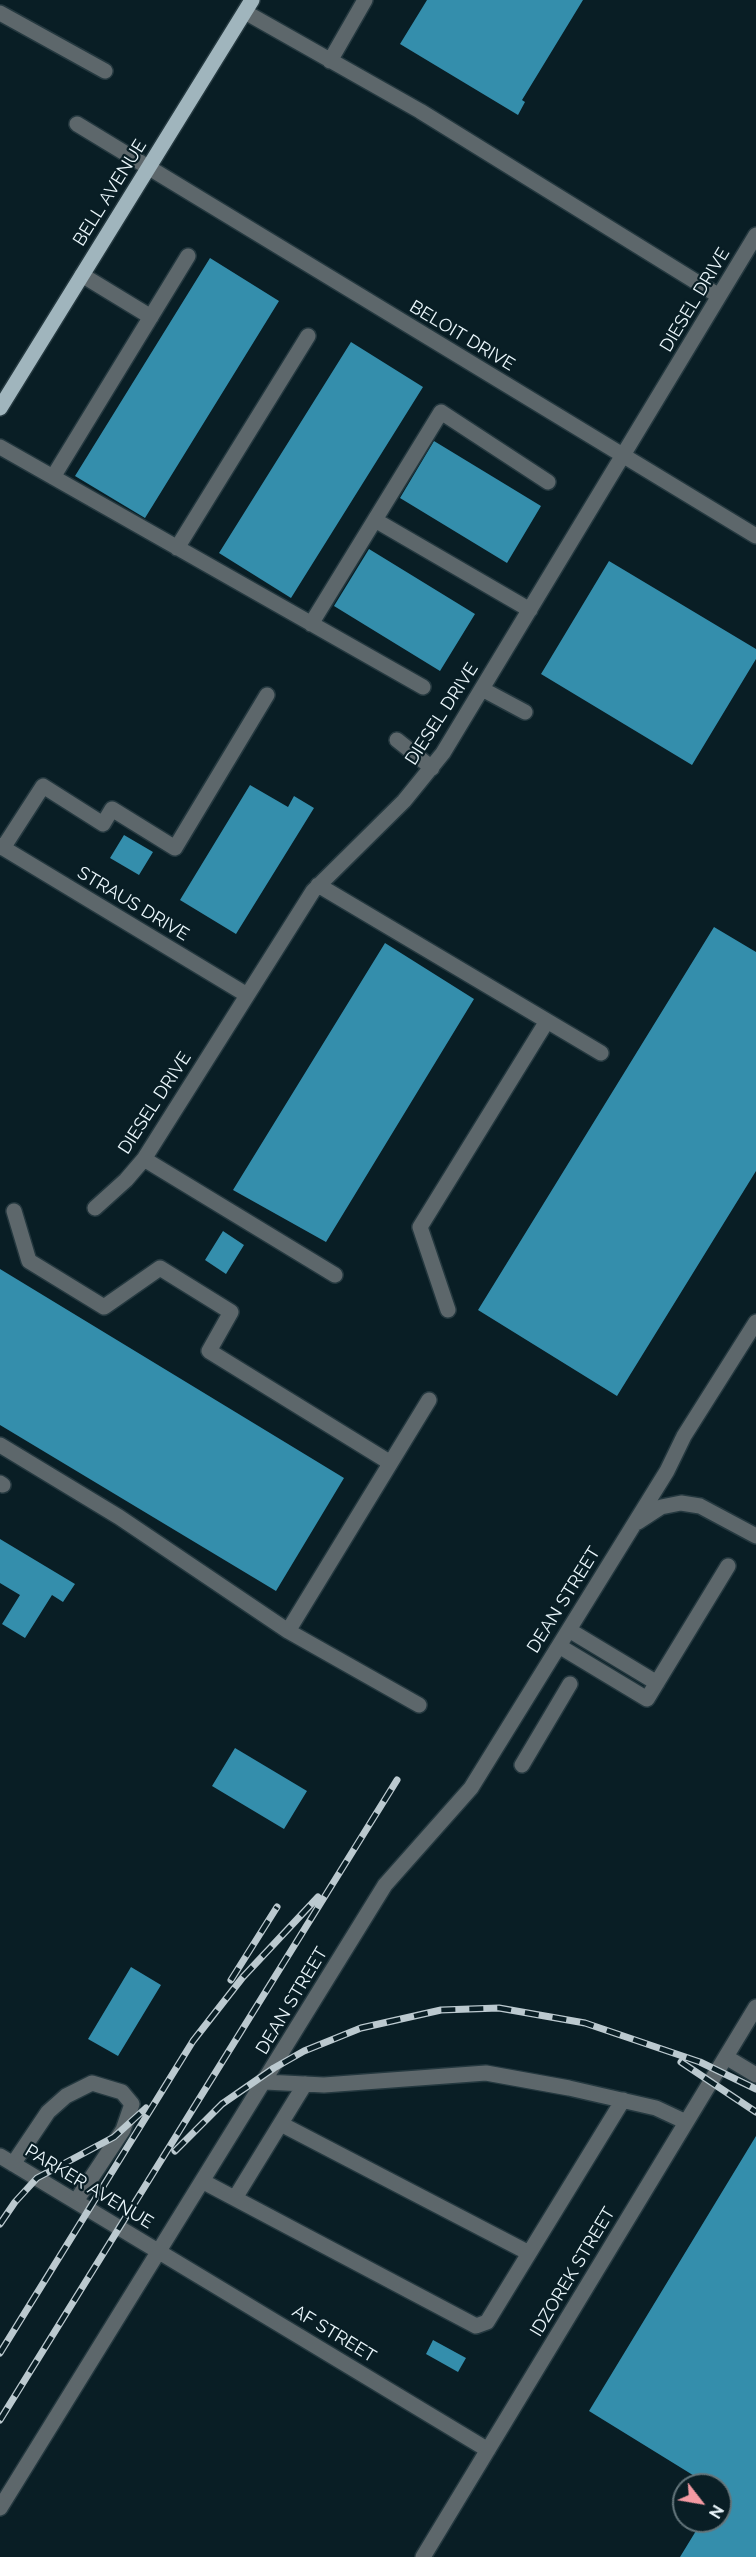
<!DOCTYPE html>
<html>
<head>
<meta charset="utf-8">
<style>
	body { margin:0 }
	#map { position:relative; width:756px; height:2557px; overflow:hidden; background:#091e25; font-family:Raleway,sans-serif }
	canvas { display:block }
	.north { position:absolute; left:672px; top:2473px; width:60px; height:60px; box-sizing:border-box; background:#091e25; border:2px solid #63757b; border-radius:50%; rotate:121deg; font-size:16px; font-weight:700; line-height:24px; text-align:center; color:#ebf7fc }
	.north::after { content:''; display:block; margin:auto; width:21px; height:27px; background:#f49aa3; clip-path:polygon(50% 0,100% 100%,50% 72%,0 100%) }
</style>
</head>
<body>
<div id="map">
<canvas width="756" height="2557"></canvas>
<div class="north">N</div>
</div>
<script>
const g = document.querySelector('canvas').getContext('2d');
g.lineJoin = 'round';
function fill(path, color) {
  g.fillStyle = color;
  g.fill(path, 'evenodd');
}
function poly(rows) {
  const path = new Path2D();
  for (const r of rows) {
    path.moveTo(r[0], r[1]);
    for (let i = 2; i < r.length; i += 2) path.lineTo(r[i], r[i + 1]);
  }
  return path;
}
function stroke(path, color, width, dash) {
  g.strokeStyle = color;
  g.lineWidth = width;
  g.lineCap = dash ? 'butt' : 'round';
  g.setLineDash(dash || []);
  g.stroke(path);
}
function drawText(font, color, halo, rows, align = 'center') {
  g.font = font + ' Raleway,sans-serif';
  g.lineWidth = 4.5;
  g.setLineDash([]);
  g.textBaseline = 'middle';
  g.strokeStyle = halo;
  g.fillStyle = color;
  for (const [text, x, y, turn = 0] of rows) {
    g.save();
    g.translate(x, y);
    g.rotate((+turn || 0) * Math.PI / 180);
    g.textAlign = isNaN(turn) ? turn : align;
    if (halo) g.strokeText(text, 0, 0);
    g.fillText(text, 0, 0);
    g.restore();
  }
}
const building = poly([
	[427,0,583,0,522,100,525,102,518,115,400,44],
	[210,258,279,301,145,518,75,476],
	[351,342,423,387,291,598,219,553],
	[434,441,541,506,507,563,400,498],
	[369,549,475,614,440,671,334,606],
	[609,561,756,649,756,659,692,765,541,674],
	[250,785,288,807,294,796,314,808,236,934,180,900],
	[124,835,153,852,139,875,110,858],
	[714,927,756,952,756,1171,617,1396,478,1310],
	[385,943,474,999,326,1242,233,1190],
	[223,1231,244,1245,226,1274,205,1260],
	[0,1269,344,1478,276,1591,0,1425],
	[0,1539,75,1584,63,1602,52,1595,25,1638,2,1624,20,1595,0,1583],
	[235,1748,307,1791,284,1829,212,1786],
	[131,1967,161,1985,118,2056,88,2039],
	[756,2136,756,2557,680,2557,702,2521,720,2521,720,2485,709,2485,589,2411],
	[433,2340,466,2358,458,2372,426,2354]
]);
const minor = poly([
	[245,12,420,111,719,296],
	[0,13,105,71],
	[330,61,365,0],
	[77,124,756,536],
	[82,275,151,317],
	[0,447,423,687],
	[53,477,188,256],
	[375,520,530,610],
	[177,548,308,336],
	[311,624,441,412,548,482],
	[482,689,525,712],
	[397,740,432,768],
	[0,846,247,995],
	[3,848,43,786,103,824,112,809,175,848,267,695],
	[318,885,601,1053],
	[144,1159,335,1275],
	[95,1208,126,1180,144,1159,313,891,404,801,443,753,756,235],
	[14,1211,29,1261,104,1307,160,1268,231,1312,209,1351,389,1462],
	[448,1310,420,1227,547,1021],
	[0,1445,119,1517,288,1631,419,1705],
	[0,1483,3,1485],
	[638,1522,661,1507,681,1503,700,1506,756,1536],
	[569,1630,657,1683],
	[288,1631,429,1400],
	[559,1646,647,1699,728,1566],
	[522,1765,570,1684],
	[726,2057,756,2075],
	[265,2082,324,2085,486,2073,569,2088,656,2108,686,2122],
	[281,2124,529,2253],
	[0,2156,488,2450],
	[13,2164,48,2112,66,2096,92,2083,122,2092,132,2104,123,2130,76,2201],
	[202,2181,476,2326,487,2322,623,2100],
	[235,2198,305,2084],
	[0,2508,385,1885,471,1788,667,1471,684,1436,756,1322],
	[423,2557,756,2007]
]);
const major = poly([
	[0,408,252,0]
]);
const rail = poly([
	[231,1980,277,1907],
	[681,2062,756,2112],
	[175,2151,222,2104,274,2068,304,2051,361,2028,441,2010,499,2008,585,2023,700,2062,756,2089],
	[0,2224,15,2202,37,2178,114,2137,146,2108],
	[0,2353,193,2041,243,1977,318,1897],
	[0,2420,397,1780]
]);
const streetNames = [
	["BELL AVENUE",110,193,-58],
	["DIESEL DRIVE",695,300,-59],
	["BELOIT DRIVE",462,336,31],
	["DIESEL DRIVE",442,714,-57],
	["STRAUS DRIVE",133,904,31],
	["DIESEL DRIVE",155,1103,-57],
	["DEAN STREET",564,1600,-58],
	["DEAN STREET",292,2001,-59],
	["PARKER AVENUE",89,2187,31],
	["IDZOREK STREET",573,2272,-59],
	["AF STREET",334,2334,31]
];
fill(building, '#348eac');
stroke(minor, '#24383f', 18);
stroke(major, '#24383f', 18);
stroke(minor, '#5d676b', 15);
stroke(major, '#a0b5bd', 15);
stroke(rail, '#bbc9cf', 7);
stroke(rail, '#091e25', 4.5, [14]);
drawText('18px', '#ebf7fc', '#091e25', streetNames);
</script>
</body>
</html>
